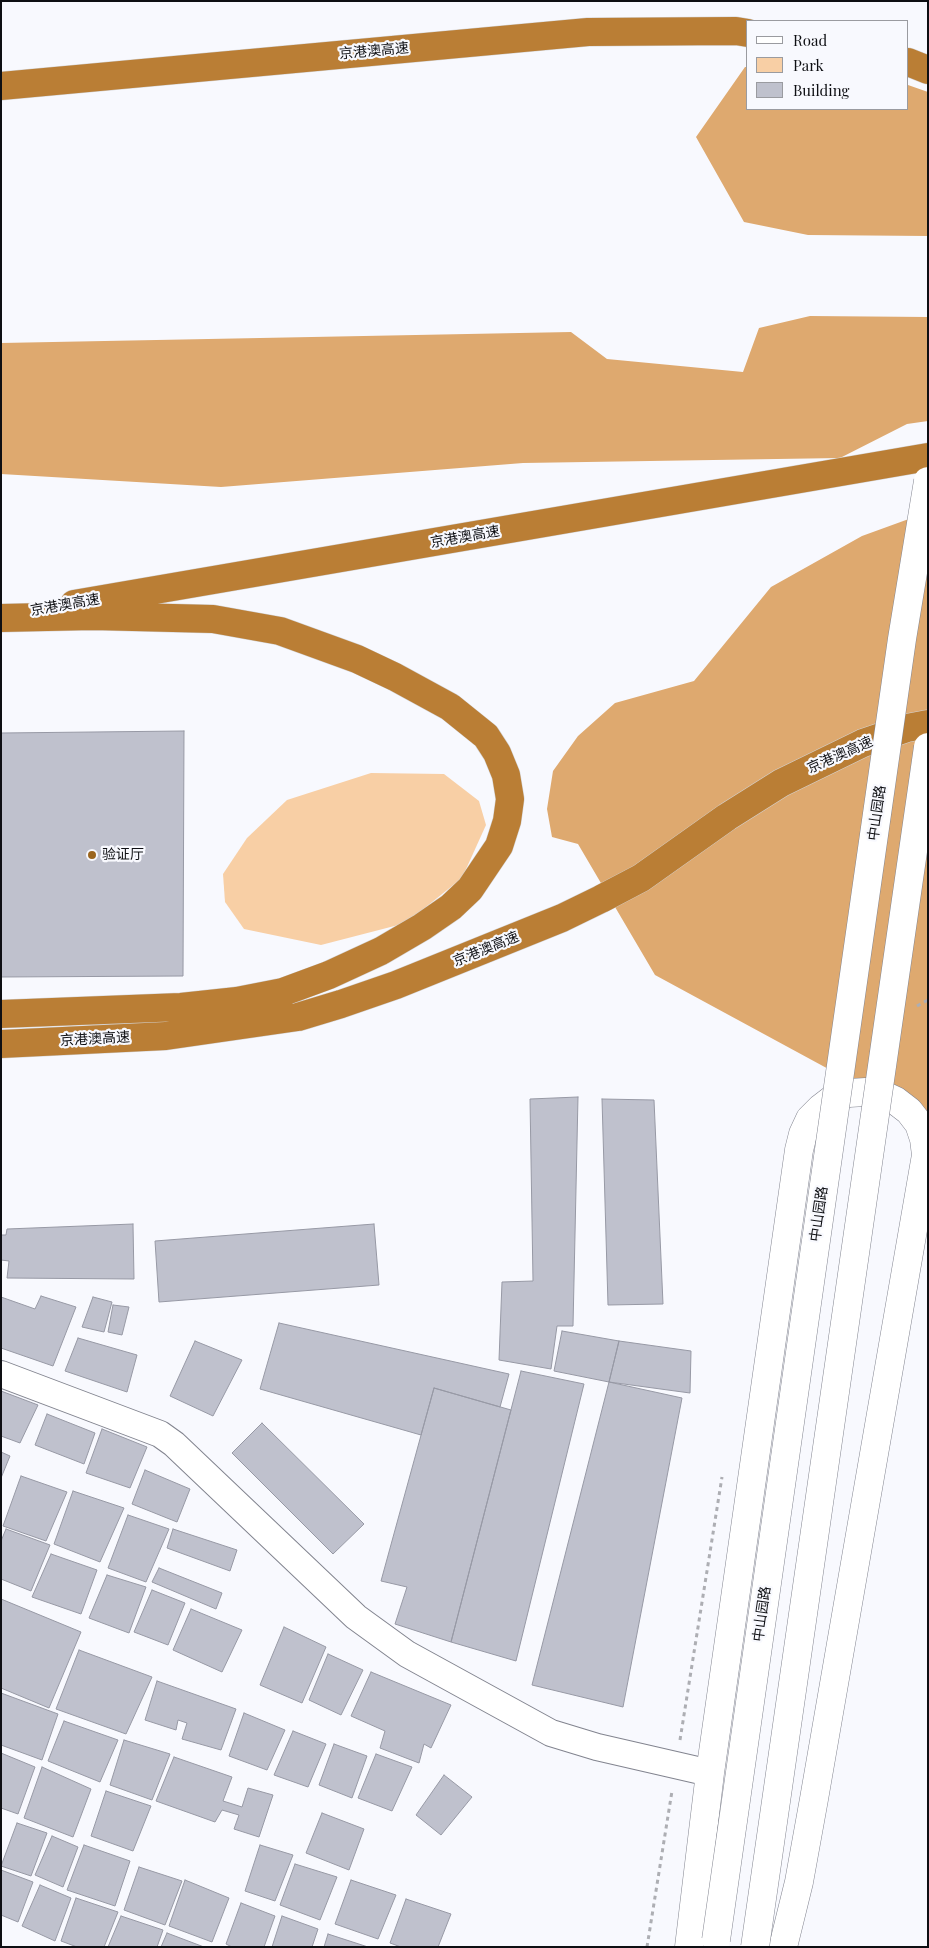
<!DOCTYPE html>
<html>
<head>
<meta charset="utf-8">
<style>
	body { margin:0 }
	#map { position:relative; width:929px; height:1948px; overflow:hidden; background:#f8f9fe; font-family:"Playfair Display",serif }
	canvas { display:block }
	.frame { position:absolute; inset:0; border:2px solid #0e0f13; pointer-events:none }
	.legend { position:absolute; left:746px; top:20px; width:162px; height:90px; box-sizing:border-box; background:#f8f9fe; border:1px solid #9a9ba0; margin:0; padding:6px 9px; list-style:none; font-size:15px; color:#0e0f13 }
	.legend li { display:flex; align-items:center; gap:10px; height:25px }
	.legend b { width:25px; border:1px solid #9a9ba0 }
</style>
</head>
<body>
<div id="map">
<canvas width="929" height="1948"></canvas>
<div class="frame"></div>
<ul class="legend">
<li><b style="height:6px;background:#fff"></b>Road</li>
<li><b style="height:14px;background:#f8cfa5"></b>Park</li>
<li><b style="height:14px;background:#bfc1cd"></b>Building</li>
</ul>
</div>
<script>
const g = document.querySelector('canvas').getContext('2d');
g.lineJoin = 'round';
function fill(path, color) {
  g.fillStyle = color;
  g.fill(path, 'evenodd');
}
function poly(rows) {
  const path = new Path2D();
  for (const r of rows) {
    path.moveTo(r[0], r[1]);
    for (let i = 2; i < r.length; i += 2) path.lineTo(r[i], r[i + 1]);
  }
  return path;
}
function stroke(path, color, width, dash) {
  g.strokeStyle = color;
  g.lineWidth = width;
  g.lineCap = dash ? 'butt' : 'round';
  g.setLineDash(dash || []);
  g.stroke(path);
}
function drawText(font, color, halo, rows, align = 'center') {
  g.font = font + ' "Playfair Display","Noto Sans SC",serif';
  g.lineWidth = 4.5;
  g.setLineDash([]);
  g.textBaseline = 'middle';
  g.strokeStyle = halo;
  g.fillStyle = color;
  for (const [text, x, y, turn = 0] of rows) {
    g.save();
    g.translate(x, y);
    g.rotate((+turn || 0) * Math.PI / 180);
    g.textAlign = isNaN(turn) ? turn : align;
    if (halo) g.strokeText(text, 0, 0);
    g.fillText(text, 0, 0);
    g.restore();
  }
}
const green = poly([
	[371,773,444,774,479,801,486,825,462,878,406,923,321,945,244,929,225,902,223,874,247,838,287,800]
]);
const forest = poly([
	[745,67,748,67,748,109,908,109,908,85,928,92,928,236,808,235,744,222,696,137],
	[810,316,928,317,928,421,907,424,840,458,523,463,221,487,1,474,1,343,571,332,607,359,743,372,759,328],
	[928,512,928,1123,655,975,578,844,552,837,547,809,553,771,578,736,615,703,694,681,771,587,862,536]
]);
const building = poly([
	[184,731,183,976,1,977,1,733,184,731],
	[578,1097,573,1326,557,1326,551,1369,499,1360,502,1282,533,1281,530,1099,578,1097],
	[602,1099,654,1100,663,1304,608,1305,602,1099],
	[133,1224,134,1279,7,1278,9,1261,1,1260,1,1235,6,1235,7,1229,133,1224],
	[374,1224,379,1285,159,1302,155,1241,374,1224],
	[41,1296,76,1307,53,1366,1,1348,1,1297,35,1309,41,1296],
	[93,1297,112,1302,104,1332,82,1327,93,1297],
	[113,1305,129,1307,122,1335,108,1332,113,1305],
	[279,1323,509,1374,500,1407,434,1388,421,1435,260,1389,279,1323],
	[562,1331,619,1341,609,1382,554,1371,562,1331],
	[78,1338,137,1355,127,1392,65,1371,78,1338],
	[195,1341,242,1360,213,1416,170,1396,195,1341],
	[619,1341,691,1351,690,1393,609,1382,619,1341],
	[521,1371,584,1384,516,1661,451,1642,521,1371],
	[609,1382,682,1398,623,1707,532,1685,609,1382],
	[434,1388,511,1410,451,1642,395,1624,407,1587,381,1581,434,1388],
	[1,1391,38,1405,20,1443,1,1436,1,1391],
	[47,1414,95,1433,84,1464,35,1445,47,1414],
	[262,1423,364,1524,333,1554,232,1453,262,1423],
	[102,1429,147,1447,130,1488,86,1473,102,1429],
	[1,1452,10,1456,1,1478,1,1452],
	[145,1470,190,1489,177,1522,132,1504,145,1470],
	[21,1476,67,1492,46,1541,3,1526,21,1476],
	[73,1491,124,1508,100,1562,54,1544,73,1491],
	[128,1515,169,1529,146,1582,108,1568,128,1515],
	[6,1529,50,1545,31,1591,1,1579,1,1541,6,1529],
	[173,1529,237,1550,230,1571,167,1548,173,1529],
	[51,1554,97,1570,81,1614,32,1597,51,1554],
	[159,1568,222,1593,216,1609,152,1582,159,1568],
	[107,1575,146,1587,129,1633,89,1618,107,1575],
	[152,1590,185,1603,168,1645,134,1632,152,1590],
	[1,1599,81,1632,49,1708,1,1688,1,1599],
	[191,1609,242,1630,222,1672,173,1650,191,1609],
	[284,1627,326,1647,302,1703,260,1685,284,1627],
	[79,1650,152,1677,126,1734,56,1709,79,1650],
	[328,1654,363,1670,341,1715,309,1700,328,1654],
	[371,1672,451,1705,431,1748,424,1744,419,1763,380,1748,385,1731,351,1716,371,1672],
	[157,1681,236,1709,221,1750,182,1739,187,1723,178,1720,176,1730,145,1720,157,1681],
	[1,1693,58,1714,42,1760,1,1745,1,1693],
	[244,1713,285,1730,267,1770,229,1756,244,1713],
	[64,1721,118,1740,100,1782,48,1761,64,1721],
	[293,1731,326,1744,308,1787,274,1775,293,1731],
	[124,1740,170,1754,152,1800,110,1785,124,1740],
	[334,1744,367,1756,352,1798,319,1785,334,1744],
	[1,1753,35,1767,18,1814,1,1808,1,1753],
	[376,1754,412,1767,392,1811,358,1798,376,1754],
	[174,1757,232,1777,223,1801,242,1807,248,1788,273,1795,259,1837,234,1829,239,1815,222,1810,215,1822,156,1801,174,1757],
	[42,1767,91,1789,73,1837,24,1818,42,1767],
	[444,1775,472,1797,441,1835,416,1815,444,1775],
	[106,1791,151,1806,133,1851,91,1836,106,1791],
	[322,1813,364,1829,349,1870,306,1853,322,1813],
	[17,1823,47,1833,31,1876,1,1866,17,1823],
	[52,1836,78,1847,63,1887,35,1875,52,1836],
	[84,1845,130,1861,115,1906,67,1890,84,1845],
	[260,1845,293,1855,275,1901,245,1891,260,1845],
	[295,1864,337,1877,320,1920,280,1905,295,1864],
	[139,1867,182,1881,165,1925,124,1910,139,1867],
	[1,1870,33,1882,18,1922,1,1915,1,1870],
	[185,1880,229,1898,212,1942,169,1926,185,1880],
	[351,1880,396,1895,378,1939,335,1924,351,1880],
	[40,1885,71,1898,55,1941,22,1926,40,1885],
	[76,1898,118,1912,104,1947,77,1947,61,1941,76,1898],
	[406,1899,451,1914,438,1947,401,1947,390,1943,406,1899],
	[241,1903,275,1916,264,1947,232,1947,226,1944,241,1903],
	[121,1916,163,1930,157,1947,108,1947,121,1916],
	[282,1916,318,1929,312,1947,272,1947,282,1916],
	[167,1933,204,1947,161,1947,167,1933],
	[328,1934,368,1947,324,1947,328,1934]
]);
const path = poly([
	[917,1006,928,1000],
	[680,1740,722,1477],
	[647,1947,672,1791]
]);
const street = poly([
	[1,1374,160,1434,174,1444,356,1617,407,1654,551,1733,597,1747,710,1773]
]);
const secondary = poly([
	[689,1947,710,1773,799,1150,803,1134,810,1119,821,1108,834,1098,849,1093,866,1092,881,1094,896,1101,909,1111,919,1124,924,1139,926,1155,814,1799,799,1882,783,1947]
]);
const highway = poly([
	[908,62,928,70],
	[1,86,588,32,736,31,748,33],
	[74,604,928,457],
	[1,618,93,616,213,619,280,631,357,659,395,677,450,707,486,736,497,753,506,775,510,799,507,821,499,846,470,889,451,907,422,927,381,951,329,975,283,992,237,1001,181,1007,1,1014],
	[1,1044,166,1036,298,1017,341,1004,396,985,562,918,601,899,641,878,727,817,781,783,863,743,907,728,928,724]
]);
const secondaryBridge = poly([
	[716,1940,902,639,928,481],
	[755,1947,928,747]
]);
const markers = [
	[92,855,5,"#9b651e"]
];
const streetNames = [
	["京港澳高速",374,51,-5],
	["京港澳高速",465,537,-10],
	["京港澳高速",65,605,-10],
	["京港澳高速",840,755,-24],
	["中山园路",877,813,-82],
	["京港澳高速",486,949,-22],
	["京港澳高速",95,1039,-3],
	["中山园路",819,1214,-82],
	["中山园路",762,1614,-82]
];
const poiNames = [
	["验证厅",102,855]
];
fill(green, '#f8cfa5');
fill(forest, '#dea96f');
fill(building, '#bfc1cd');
stroke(building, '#9799a5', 1);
stroke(street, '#82848f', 28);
stroke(secondary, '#82848f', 29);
stroke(highway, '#d4d4d5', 29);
stroke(path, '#adaeb3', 3, [4, 4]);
stroke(street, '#fff', 26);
stroke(secondary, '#fff', 28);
stroke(highway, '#ba7e35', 28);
stroke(secondaryBridge, '#82848f', 29, []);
stroke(secondaryBridge, '#fff', 28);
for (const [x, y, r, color] of markers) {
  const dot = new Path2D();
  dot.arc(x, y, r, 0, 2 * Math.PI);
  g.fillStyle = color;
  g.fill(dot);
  stroke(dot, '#f8f9fe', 2);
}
drawText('14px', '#0e0f13', '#f8f9fe', streetNames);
drawText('14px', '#0e0f13', '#f8f9fe', poiNames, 'left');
</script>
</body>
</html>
